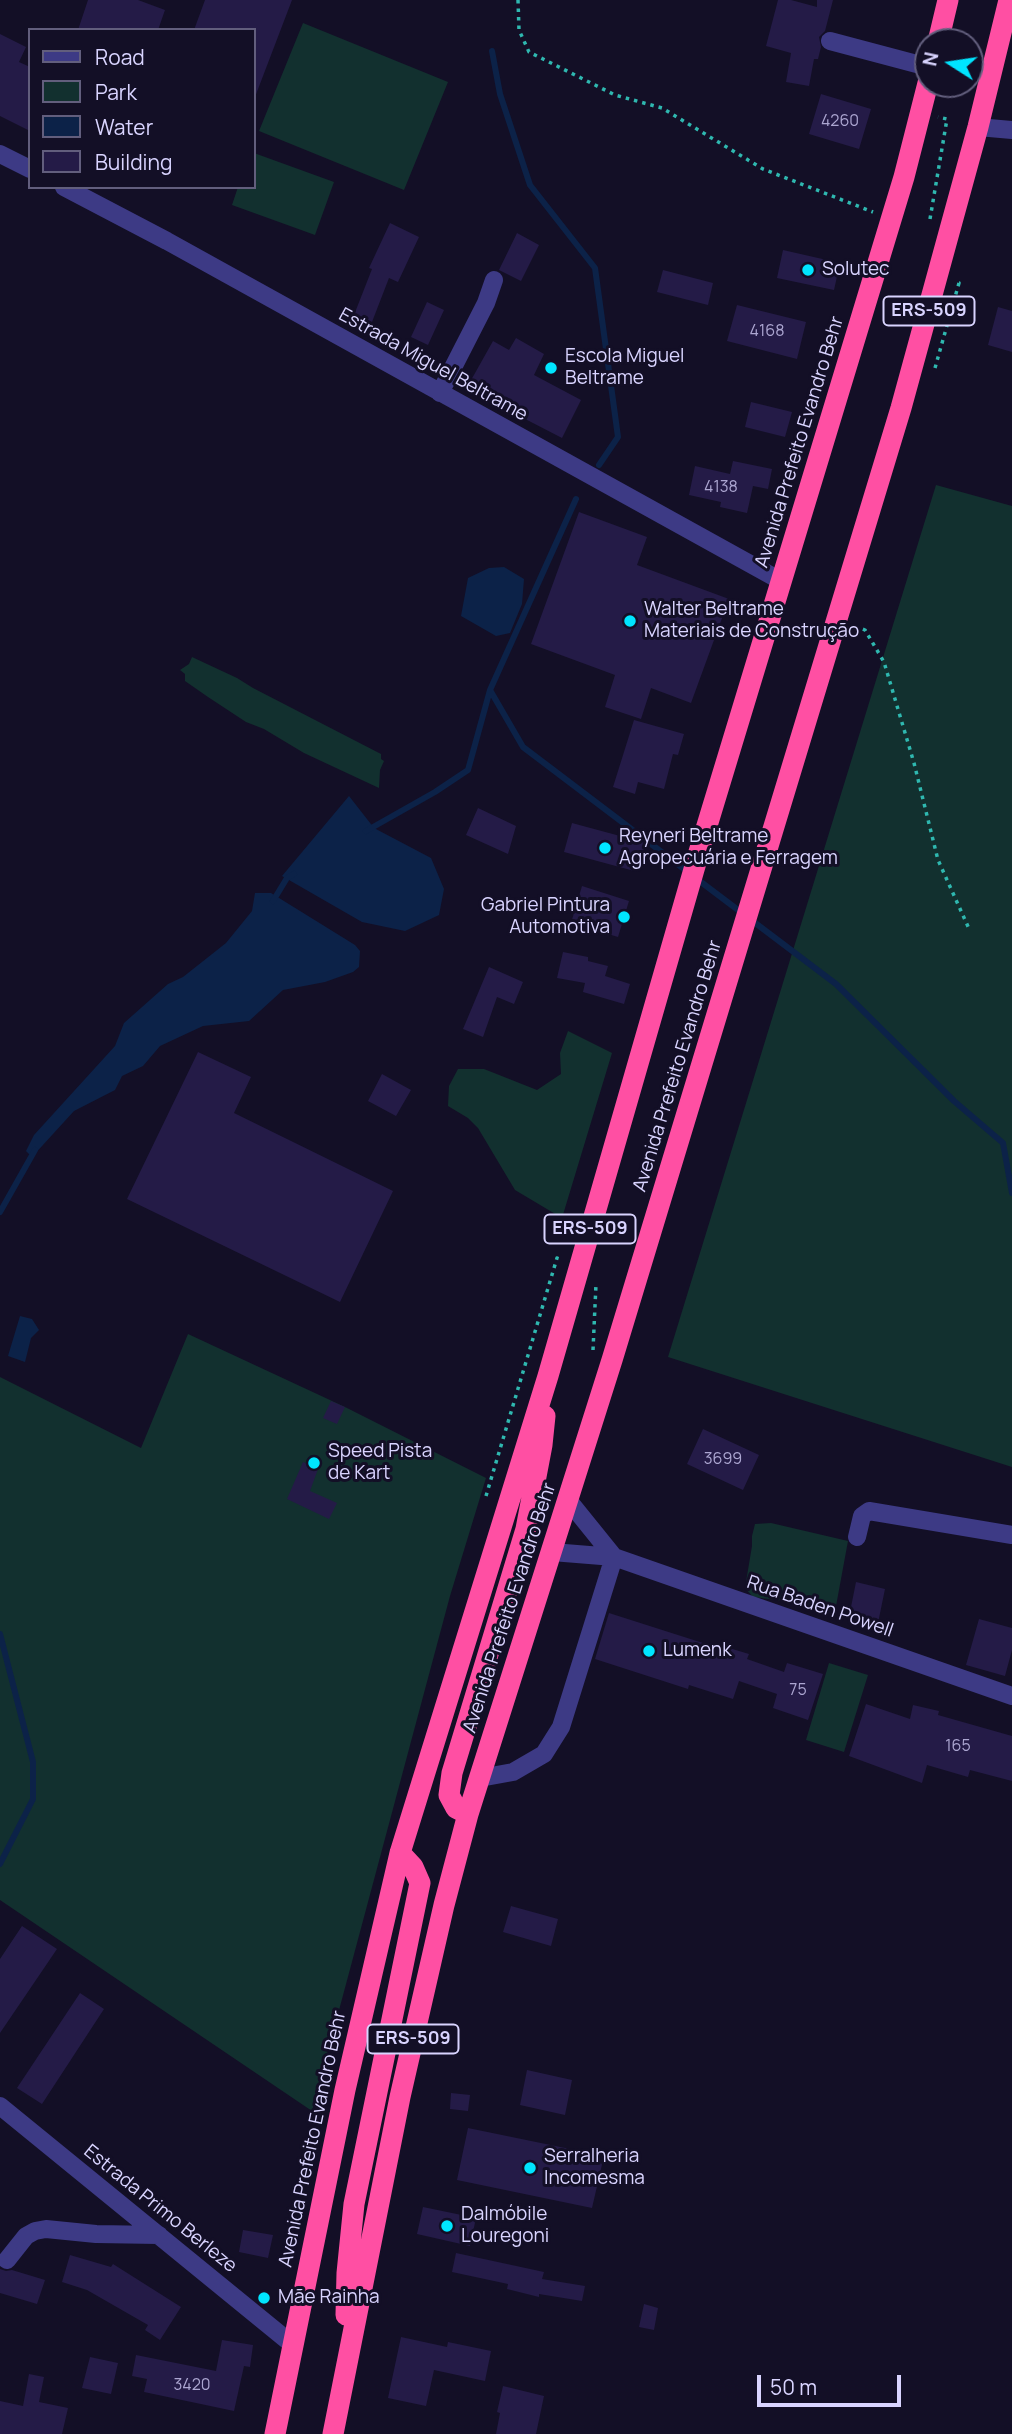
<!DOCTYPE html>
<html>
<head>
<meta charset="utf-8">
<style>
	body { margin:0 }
	#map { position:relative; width:1012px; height:2434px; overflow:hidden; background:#130f26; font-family:Manrope,sans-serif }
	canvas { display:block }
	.legend { position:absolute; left:28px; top:28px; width:228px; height:161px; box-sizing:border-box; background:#130f26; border:2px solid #625e7d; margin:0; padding:9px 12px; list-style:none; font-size:21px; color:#d9d4ff }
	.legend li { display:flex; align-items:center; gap:14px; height:35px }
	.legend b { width:35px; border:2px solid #625e7d }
	.north { position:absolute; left:914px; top:28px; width:70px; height:70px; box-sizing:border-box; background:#130f26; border:2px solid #625e7d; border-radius:50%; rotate:282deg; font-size:19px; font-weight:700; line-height:28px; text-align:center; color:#d9d4ff }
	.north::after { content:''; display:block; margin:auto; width:24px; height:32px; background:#00e5ff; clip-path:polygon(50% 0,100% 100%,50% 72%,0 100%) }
	.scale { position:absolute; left:757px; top:2375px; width:144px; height:32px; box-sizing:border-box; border:4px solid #d9d4ff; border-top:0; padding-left:9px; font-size:21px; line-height:24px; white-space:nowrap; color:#d9d4ff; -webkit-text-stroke:5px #130f26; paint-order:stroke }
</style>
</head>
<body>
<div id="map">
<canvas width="1012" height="2434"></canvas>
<ul class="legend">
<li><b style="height:9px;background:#3d3a85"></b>Road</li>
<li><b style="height:19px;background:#12302f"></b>Park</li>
<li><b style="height:19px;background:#0c2248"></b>Water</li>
<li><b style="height:19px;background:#241b47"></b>Building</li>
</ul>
<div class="north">N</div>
<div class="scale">50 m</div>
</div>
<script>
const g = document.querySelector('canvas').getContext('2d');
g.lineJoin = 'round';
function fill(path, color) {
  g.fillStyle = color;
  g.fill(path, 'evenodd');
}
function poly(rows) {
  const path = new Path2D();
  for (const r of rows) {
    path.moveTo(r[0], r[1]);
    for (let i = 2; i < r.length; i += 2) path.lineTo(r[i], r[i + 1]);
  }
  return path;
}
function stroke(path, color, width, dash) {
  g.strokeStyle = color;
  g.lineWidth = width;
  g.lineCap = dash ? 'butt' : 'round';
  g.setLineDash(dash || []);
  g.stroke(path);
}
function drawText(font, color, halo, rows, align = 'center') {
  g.font = font + ' Manrope,sans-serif';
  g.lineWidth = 6;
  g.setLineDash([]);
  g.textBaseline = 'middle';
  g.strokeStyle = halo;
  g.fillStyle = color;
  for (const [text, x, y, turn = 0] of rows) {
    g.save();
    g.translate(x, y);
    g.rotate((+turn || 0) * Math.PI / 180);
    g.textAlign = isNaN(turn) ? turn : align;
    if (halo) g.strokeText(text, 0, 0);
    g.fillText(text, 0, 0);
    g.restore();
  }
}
const green = poly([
	[303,23,448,82,404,190,259,131],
	[254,153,334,182,315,235,232,205,238,187,254,187],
	[936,485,1012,506,1012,1467,668,1357],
	[192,657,237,678,253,688,381,754,381,759,384,761,380,770,379,788,304,753,264,729,246,722,208,697,185,681,185,674,180,670,189,664],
	[568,1031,612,1053,562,1218,515,1190,478,1128,468,1118,448,1106,449,1086,458,1069,484,1069,537,1090,561,1074,560,1053],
	[188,1334,345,1407,486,1478,450,1596,312,2111,0,1900,0,1377,141,1448],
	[771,1523,848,1541,834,1617,784,1601,753,1597,745,1588,752,1546,752,1536,755,1524],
	[829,1663,868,1675,844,1752,806,1740]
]);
const water = poly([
	[504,567,524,579,522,604,510,633,496,636,461,616,468,578,489,568],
	[349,796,374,828,431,858,444,889,439,915,405,931,362,922,282,876],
	[255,893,271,893,355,945,360,951,359,967,353,972,325,982,283,990,249,1021,203,1026,160,1046,143,1066,122,1076,115,1090,74,1111,32,1157,26,1151,34,1135,115,1046,124,1023,168,984,183,977,226,943,252,911],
	[20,1316,32,1319,39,1330,31,1338,25,1362,8,1356]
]);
const stream = poly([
	[492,51,500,94,530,185,595,268,618,437,599,465],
	[576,499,490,690,523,747,688,872],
	[366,831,435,792,468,770,490,690],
	[697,879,836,984,954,1101,1003,1143,1012,1193],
	[273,901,287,878,294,874],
	[0,1212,35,1150],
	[0,1634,33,1762,33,1799,0,1864]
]);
const building = poly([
	[88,0,138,0,165,10,158,30,78,30],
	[205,0,292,0,255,97,254,30,194,30],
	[778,0,791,0,817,7,817,0,833,0,825,31,819,37,821,47,818,59,814,59,809,86,786,82,791,53,766,46],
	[0,34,26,47,19,62,30,67,30,131,0,116],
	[821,94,871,109,859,149,809,134],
	[390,223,419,237,398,282,389,278,372,322,354,315,372,269,369,268],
	[517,233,539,245,521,281,499,270],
	[783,250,840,263,834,290,777,278],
	[663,270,713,283,708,305,657,292],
	[427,302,444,310,428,345,411,337],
	[737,305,806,322,797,359,727,341],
	[998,307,1012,311,1012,352,988,345],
	[516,338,544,354,534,375,581,400,562,438,500,406,503,401,470,382,493,341,509,350],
	[751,402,792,412,785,437,745,427],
	[733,461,772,469,768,489,753,486,747,513,720,507,721,502,689,495,695,466,730,474],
	[579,512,647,537,637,565,729,599,691,703,651,688,641,719,605,707,615,675,531,644],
	[634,720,684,734,678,755,673,754,664,789,638,782,635,794,613,787],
	[478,808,516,826,508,854,466,835],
	[572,823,646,843,638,872,564,852],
	[582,886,629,901,618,937,571,923],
	[563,952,588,957,588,961,608,966,605,976,630,984,624,1004,583,992,585,983,557,978],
	[489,967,523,982,514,1004,497,997,483,1037,463,1029],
	[198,1052,251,1077,234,1113,393,1191,340,1302,127,1199],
	[382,1074,411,1090,396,1116,368,1101],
	[331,1401,345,1407,337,1424,323,1418],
	[703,1429,759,1455,743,1490,687,1464],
	[303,1462,318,1469,310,1491,337,1503,329,1519,287,1499],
	[856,1582,885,1589,878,1623,849,1617],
	[609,1613,728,1651,729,1648,749,1654,747,1659,784,1672,787,1663,823,1674,808,1720,773,1708,777,1694,739,1681,733,1699,689,1685,688,1689,595,1659],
	[979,1619,1012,1628,1012,1650,1005,1676,966,1665],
	[866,1704,910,1719,913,1705,939,1711,938,1715,1012,1736,1012,1781,970,1770,968,1777,927,1765,922,1783,849,1756],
	[511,1906,558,1919,551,1946,503,1932],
	[22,1926,57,1949,0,2033,0,1959],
	[80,1993,104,2009,42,2104,17,2088],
	[527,2070,572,2080,565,2115,520,2105],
	[451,2093,470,2095,468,2111,450,2109],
	[468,2128,604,2156,592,2208,457,2180],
	[423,2207,476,2218,470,2246,417,2234],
	[243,2230,273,2235,268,2258,239,2252],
	[456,2253,544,2272,542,2279,585,2286,582,2301,539,2294,539,2297,507,2289,508,2284,452,2272],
	[70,2255,111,2267,113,2264,181,2307,160,2340,145,2330,148,2325,87,2290,62,2282],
	[0,2269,6,2271,12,2270,45,2280,37,2304,0,2293],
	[644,2304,658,2308,654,2330,639,2327],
	[401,2337,447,2347,448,2342,491,2351,485,2381,434,2370,426,2406,388,2398],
	[222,2340,253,2345,250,2367,244,2366,234,2411,144,2392,147,2379,132,2376,136,2355,216,2371],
	[90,2357,118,2363,111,2394,82,2388],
	[29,2374,44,2377,39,2402,68,2408,62,2434,0,2434,0,2401,23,2406],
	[503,2386,544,2396,536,2434,496,2434,500,2413,497,2412]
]);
const path = poly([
	[518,0,519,30,529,52,615,95,662,108,763,169,873,212],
	[930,219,947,119,938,117],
	[935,368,959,283,954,282],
	[855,626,865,630,884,662,914,763,938,860,970,931],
	[593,1350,596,1284],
	[486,1496,557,1258,562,1260]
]);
const minor = poly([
	[830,41,928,67],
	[978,127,1012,130],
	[0,154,30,169],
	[64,187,167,241,781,581],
	[440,393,486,303,494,280],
	[568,1500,614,1557],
	[857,1537,862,1516,869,1511,1012,1535],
	[552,1552,614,1557,1012,1696],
	[480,1778,513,1772,544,1754,561,1727,614,1557],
	[0,2106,293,2345],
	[7,2260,26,2236,35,2231,46,2229,96,2234,159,2235]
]);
const highway = poly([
	[938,42,948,0],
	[468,1814,456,1808,449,1795,452,1773,526,1529,542,1445,545,1416],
	[346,2315,347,2273,354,2204,420,1883,413,1867,400,1853],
	[275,2434,345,2090,400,1853,548,1376,699,852,904,177,928,83],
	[333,2434,400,2097,444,1905,468,1814,612,1360,901,408,978,127,1009,0]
]);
const markers = [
	[808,270,7,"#00e5ff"],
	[551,368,7,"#00e5ff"],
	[630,621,7,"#00e5ff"],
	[605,848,7,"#00e5ff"],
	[624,917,7,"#00e5ff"],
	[314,1463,7,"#00e5ff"],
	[649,1651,7,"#00e5ff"],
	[530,2168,7,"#00e5ff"],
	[447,2226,7,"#00e5ff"],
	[264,2298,7,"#00e5ff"]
];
const numberNames = [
	["4260",840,122],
	["4168",767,332],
	["4138",721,488],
	["3699",723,1460],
	["75",798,1691],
	["165",958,1747],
	["3420",192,2386]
];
const shields = [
	[929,311,91],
	[590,1229,91],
	[413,2039,91]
];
const shieldNames = [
	["ERS-509",929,311],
	["ERS-509",590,1229],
	["ERS-509",413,2039]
];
const poiNames = [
	["Solutec",822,270],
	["Escola Miguel",565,357],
	["Beltrame",565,379],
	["Walter Beltrame",644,610],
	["Materiais de Construção",644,632],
	["Reyneri Beltrame",619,837],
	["Agropecuária e Ferragem",619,859],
	["Gabriel Pintura",610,906,"right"],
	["Automotiva",610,928,"right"],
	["Speed Pista",328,1452],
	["de Kart",328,1474],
	["Lumenk",663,1651],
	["Serralheria",544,2157],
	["Incomesma",544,2179],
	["Dalmóbile",461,2215],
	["Louregoni",461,2237],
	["Mãe Rainha",278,2298]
];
const streetNames = [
	["Estrada Miguel Beltrame",433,365,29],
	["Avenida Prefeito Evandro Behr",800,442,-73],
	["Avenida Prefeito Evandro Behr",678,1066,-73],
	["Rua Baden Powell",820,1607,19],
	["Avenida Prefeito Evandro Behr",510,1608,-72],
	["Avenida Prefeito Evandro Behr",313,2139,-78],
	["Estrada Primo Berleze",160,2209,39]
];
fill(green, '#12302f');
fill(water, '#0c2248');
stroke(stream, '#0c2248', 6);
fill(building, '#241b47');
stroke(path, '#2fb8b0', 3.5, [3.5, 5]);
stroke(minor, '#3d3a85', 18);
stroke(highway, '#ff4fa3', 21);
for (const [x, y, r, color] of markers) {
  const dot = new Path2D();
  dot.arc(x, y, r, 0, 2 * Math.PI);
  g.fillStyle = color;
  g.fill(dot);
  stroke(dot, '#130f26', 2.5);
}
drawText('16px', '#aca6d1', null, numberNames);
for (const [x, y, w] of shields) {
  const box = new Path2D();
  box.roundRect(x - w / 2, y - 14.5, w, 29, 5);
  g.fillStyle = '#130f26';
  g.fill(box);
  stroke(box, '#d9d4ff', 2);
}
drawText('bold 18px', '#d9d4ff', null, shieldNames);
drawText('19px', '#d9d4ff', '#130f26', poiNames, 'left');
drawText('19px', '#d9d4ff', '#130f26', streetNames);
</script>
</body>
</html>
